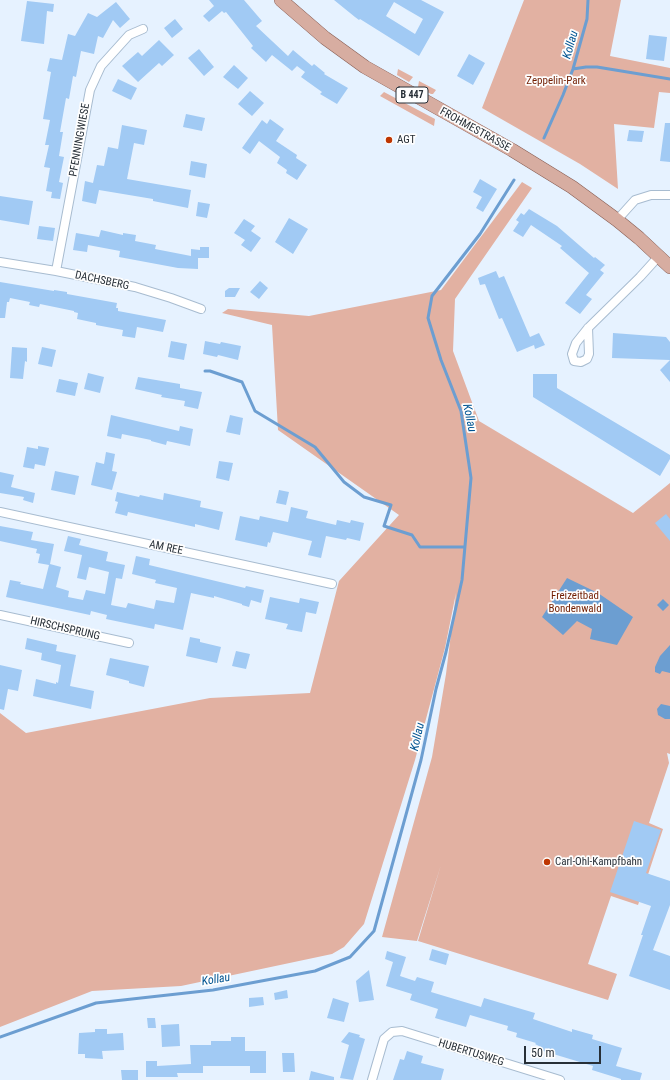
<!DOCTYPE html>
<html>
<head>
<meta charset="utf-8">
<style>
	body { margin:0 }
	#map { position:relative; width:670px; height:1080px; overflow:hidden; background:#e6f2ff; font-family:"Roboto Condensed",sans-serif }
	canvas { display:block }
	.scale { position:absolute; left:524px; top:1046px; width:77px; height:18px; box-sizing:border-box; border:2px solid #272f37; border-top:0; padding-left:5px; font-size:12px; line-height:14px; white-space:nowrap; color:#272f37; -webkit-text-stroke:3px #fefefe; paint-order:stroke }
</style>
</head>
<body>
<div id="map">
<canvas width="670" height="1080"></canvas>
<div class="scale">50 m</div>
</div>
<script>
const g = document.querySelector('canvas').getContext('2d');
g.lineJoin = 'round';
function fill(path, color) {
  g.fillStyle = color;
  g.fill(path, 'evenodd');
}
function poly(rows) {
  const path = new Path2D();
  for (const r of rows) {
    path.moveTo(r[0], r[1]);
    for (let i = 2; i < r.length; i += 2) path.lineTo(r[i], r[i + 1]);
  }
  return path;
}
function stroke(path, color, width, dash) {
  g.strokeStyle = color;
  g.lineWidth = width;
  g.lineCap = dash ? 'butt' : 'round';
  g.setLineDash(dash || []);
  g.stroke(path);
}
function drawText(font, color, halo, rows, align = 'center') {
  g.font = font + ' "Roboto Condensed",sans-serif';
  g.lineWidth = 3.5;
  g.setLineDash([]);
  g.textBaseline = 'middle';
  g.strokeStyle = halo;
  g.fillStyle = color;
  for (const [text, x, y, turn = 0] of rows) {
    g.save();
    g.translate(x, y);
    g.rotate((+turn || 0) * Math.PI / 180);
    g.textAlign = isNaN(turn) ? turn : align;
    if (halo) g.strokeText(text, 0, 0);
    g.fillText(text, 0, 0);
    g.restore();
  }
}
const green = poly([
	[524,0,621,0,610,56,670,68,670,93,659,92,654,128,614,124,618,189,580,164,482,108],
	[398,69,413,77,409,82,397,75],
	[419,81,436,90,433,94,431,94,418,87],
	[384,92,435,119,434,126,380,96],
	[522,182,532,188,455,299,453,351,479,421,633,513,670,483,670,754,667,753,669,763,649,823,663,829,638,905,611,896,588,964,617,974,608,1000,418,941,441,865,417,941,382,937,432,757,446,674,456,593,445,648,415,760,364,924,344,947,332,954,181,986,92,991,0,1027,0,713,26,733,210,698,310,693,339,581,399,515,278,430,272,325,222,313,228,309,309,316,441,290]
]);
const water = poly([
	[567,578,598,593,633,617,617,645,590,639,592,629,577,621,563,635,542,617],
	[663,599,669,605,663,611,657,605],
	[670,645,670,673,662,671,660,674,655,672,655,667,660,656],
	[661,704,670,706,670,719,665,719,658,715,657,709]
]);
const stream = poly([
	[573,69,586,67,597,67,670,79],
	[544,138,563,95,573,69,587,19,588,0],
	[205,371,210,371,242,382,255,411,315,447,344,482,364,497,391,505,384,526,412,535,420,547,465,547],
	[0,1037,96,1003,213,990,315,971,350,957,374,931,421,760,436,689,446,652,462,580,471,478,461,411,441,360,428,318,432,296,480,234,514,180]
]);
const building = poly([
	[209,0,244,0,262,21,256,26,288,56,293,50,312,66,314,64,325,73,324,74,348,88,337,104,320,94,322,92,301,77,305,72,297,66,292,71,272,55,266,62,251,48,253,46,226,12,224,13,222,11,209,22,203,16,214,6],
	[334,0,421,0,444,12,419,56,360,19,359,20,355,17],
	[394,2,423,19,415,34,386,16],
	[27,1,54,4,53,12,47,11,44,44,21,41],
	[116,2,130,19,120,28,113,20,103,38,98,36,94,54,81,51,76,77,73,76,69,99,66,98,60,132,63,132,59,156,64,157,59,182,63,183,60,199,51,198,52,192,46,191,50,168,44,167,49,145,45,145,50,120,43,119,51,72,47,71,50,58,62,60,68,34,75,36,88,13,97,17],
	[175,19,183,29,172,38,164,28],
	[649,35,667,37,664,61,646,59],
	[159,40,174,55,162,66,159,63,138,82,122,66,138,52,142,56],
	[199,49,214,67,204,76,188,58],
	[469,54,485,63,473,85,457,76],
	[234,65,248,78,238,89,223,77],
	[118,79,137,88,131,100,112,91],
	[250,91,264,103,252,116,238,104],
	[186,114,205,118,202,131,183,127],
	[270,119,284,129,276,141,297,155,296,158,307,165,297,180,286,173,287,170,277,163,280,157,259,141,250,154,242,148,262,120,267,124],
	[665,123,670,123,670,162,660,161],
	[122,125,147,130,144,145,134,143,127,179,191,190,188,208,153,201,153,199,99,190,96,204,82,201,85,181,93,183,97,165,104,166,108,147,118,149],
	[629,130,644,131,642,142,627,141],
	[191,161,207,164,205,178,189,175],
	[480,179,497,189,483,212,476,208,482,197,473,192],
	[0,196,33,201,29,225,0,220],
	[198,202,210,204,207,218,196,216],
	[529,209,557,226,594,258,595,257,605,265,600,270,604,273,586,295,592,299,580,314,565,303,589,273,560,248,562,246,531,225,523,237,513,231,519,222,516,220,521,213,524,215],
	[289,218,308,229,293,254,275,242],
	[244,219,255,226,251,231,261,238,251,252,241,245,245,240,234,233],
	[39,226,55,228,53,241,37,239],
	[101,230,123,235,123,233,136,235,135,241,156,245,155,249,191,256,191,249,200,250,200,247,209,247,209,258,198,258,198,269,178,268,119,257,120,251,88,245,87,252,73,250,76,233,99,237],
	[496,271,499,278,504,276,530,337,539,333,545,345,535,349,534,345,517,352,502,318,499,319,485,284,480,285,478,278],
	[260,281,268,288,259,299,250,292],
	[0,282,54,291,54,290,67,292,67,294,117,303,116,308,118,308,118,311,166,320,163,332,137,327,135,338,122,336,123,330,96,325,96,323,77,319,78,313,74,312,74,311,40,304,39,307,29,305,30,302,10,298,9,302,7,302,5,318,0,318],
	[229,288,240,288,235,297,225,297,225,291],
	[613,333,666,337,670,342,670,382,660,370,670,360,612,358],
	[171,341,187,344,184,360,168,357],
	[205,341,220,344,221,342,241,346,238,360,218,355,217,357,203,354],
	[12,347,27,348,27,362,25,361,23,379,10,378],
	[42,347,56,350,52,367,38,364],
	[88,373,104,377,100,393,84,389],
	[533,374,557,374,557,388,670,455,670,459,660,476,533,397],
	[138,377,180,384,180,388,202,392,198,409,184,406,185,401,161,397,162,395,135,389],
	[59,379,78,383,75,396,56,392],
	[111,415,179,431,180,426,193,429,190,446,167,441,166,445,151,441,151,440,122,434,121,439,107,436],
	[230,415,243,418,240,435,226,432],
	[38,446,49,448,45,466,35,464,34,469,23,467,27,447,38,449],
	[106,452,115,454,112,471,117,472,112,490,91,485,96,462,104,464],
	[219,461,233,463,229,481,216,478],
	[55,471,79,476,75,495,51,490],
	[0,472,14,475,11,487,35,493,33,503,23,500,24,497,0,493],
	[279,490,289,492,286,505,276,503],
	[117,492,139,497,140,495,163,500,164,493,201,501,200,507,223,512,219,530,195,524,195,527,173,522,128,512,127,516,115,513,118,502,115,501],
	[291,507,308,511,306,518,336,525,337,520,350,523,351,520,364,523,360,541,347,538,346,540,326,536,321,558,308,555,312,541,273,532,270,543,268,542,267,547,235,540,240,516,259,520,260,516,288,522],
	[666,514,670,519,670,541,655,523],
	[0,526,33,532,31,540,54,544,50,564,61,567,56,587,69,591,68,597,83,600,86,590,105,594,109,572,89,567,86,580,77,578,82,555,64,551,68,536,81,539,79,545,108,552,106,561,125,565,122,579,116,578,111,605,126,608,128,603,154,609,156,600,174,603,177,588,155,583,156,580,132,574,136,556,150,559,149,565,245,588,246,586,264,590,261,603,251,600,249,607,242,605,242,604,214,596,214,598,191,593,183,630,155,624,154,629,106,619,107,615,91,611,90,615,6,597,10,580,21,582,20,584,43,589,49,565,38,563,40,554,36,553,37,549,0,541],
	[270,597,299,603,300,598,319,602,316,614,306,612,302,632,286,629,288,624,265,619],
	[190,637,200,639,200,642,221,647,217,663,186,656],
	[27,638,57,645,56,651,76,655,70,686,94,691,91,709,33,696,36,679,56,684,56,682,58,683,61,665,41,660,42,653,25,649],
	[236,651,250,654,246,669,232,666],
	[110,658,149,666,144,687,129,683,129,681,106,675],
	[0,665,22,670,18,691,8,689,4,710,0,709],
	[634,821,661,830,646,873,670,881,670,905,653,950,670,956,670,990,629,976,643,935,641,935,651,906,610,892],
	[432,949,449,954,446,965,429,960],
	[387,951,406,957,400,976,415,981,417,977,434,982,431,992,481,1007,484,998,535,1013,533,1019,572,1032,572,1029,593,1035,592,1039,622,1048,616,1066,642,1073,640,1080,621,1080,621,1079,592,1070,593,1066,540,1050,541,1047,535,1044,536,1043,516,1037,517,1033,507,1030,508,1026,470,1015,466,1027,435,1018,438,1009,410,1000,412,994,386,986,393,962,385,959],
	[369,970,374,1000,359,1002,356,981],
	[287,990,288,998,275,1000,274,993],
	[263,997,264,1005,249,1007,249,998],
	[333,998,349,1003,344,1022,327,1018],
	[147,1018,155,1018,156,1028,148,1028],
	[179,1024,180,1046,162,1047,161,1025],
	[95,1029,107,1029,107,1034,123,1033,124,1050,102,1051,103,1059,85,1058,85,1054,78,1054,79,1033,95,1032],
	[349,1032,360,1035,359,1037,365,1039,353,1080,340,1078,349,1045,341,1042],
	[231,1037,245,1037,245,1051,266,1051,266,1073,250,1073,250,1066,203,1066,203,1073,177,1073,178,1077,146,1077,146,1061,157,1061,157,1066,191,1064,190,1045,211,1045,211,1041,231,1041],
	[407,1051,423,1056,421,1063,444,1069,441,1080,393,1080,400,1059,404,1060],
	[282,1053,294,1053,295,1072,283,1072],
	[121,1070,138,1070,138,1080,122,1080],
	[311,1071,334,1077,334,1080,309,1080]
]);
const street = poly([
	[617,220,635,200,651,195,670,195],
	[0,262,56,271,135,287,171,298,201,309],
	[56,271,90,90,101,66,129,35,143,29],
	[588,328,589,354,587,359,581,362,574,361,572,354,576,343,588,328,640,277,659,256],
	[0,512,332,584],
	[0,615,129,643],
	[372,1080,384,1039,392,1032,402,1031,560,1080]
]);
const primary = poly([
	[281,0,325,38,365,67,512,150,572,187,617,220,639,238,670,267]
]);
const markers = [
	[389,140,4,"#be3601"],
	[547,862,4,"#be3601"]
];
const shields = [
	[412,95,32]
];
const shieldNames = [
	["B 447",412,95]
];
const parkNames = [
	["Zeppelin-Park",556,81],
	["Freizeitbad",575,596],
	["Bondenwald",575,609]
];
const streetNames = [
	["FROHMESTRASSE",475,130,29],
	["PFENNINGWIESE",80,140,-80],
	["DACHSBERG",102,281,12],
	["AM REE",166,548,12],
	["HIRSCHSPRUNG",65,629,13],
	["HUBERTUSWEG",471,1053,17]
];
const poiNames = [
	["AGT",397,140],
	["Carl-Ohl-Kampfbahn",555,862]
];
const waterNames = [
	["Kollau",571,45,-74],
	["Kollau",469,418,78],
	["Kollau",418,737,-77],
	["Kollau",216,980,-9]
];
fill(green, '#e2b1a2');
fill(water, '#6c9ed1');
stroke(stream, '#6c9ed1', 3);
fill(building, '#a1caf4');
stroke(street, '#a8bcd0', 10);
stroke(primary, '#885e54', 14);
stroke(street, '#fff', 8);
stroke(primary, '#d7ada1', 13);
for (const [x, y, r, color] of markers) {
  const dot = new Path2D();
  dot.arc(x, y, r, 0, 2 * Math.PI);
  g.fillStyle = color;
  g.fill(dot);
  stroke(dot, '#fefefe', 1.5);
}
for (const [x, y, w] of shields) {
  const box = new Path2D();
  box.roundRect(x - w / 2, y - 8, w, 16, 3);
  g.fillStyle = '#fefefe';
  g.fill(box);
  stroke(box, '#272f37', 1);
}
drawText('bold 10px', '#272f37', null, shieldNames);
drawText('11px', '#711d01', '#fefefe', parkNames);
drawText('11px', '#272f37', '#fefefe', streetNames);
drawText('11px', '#272f37', '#fefefe', poiNames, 'left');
drawText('italic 12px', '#005492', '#fefefe', waterNames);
</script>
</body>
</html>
